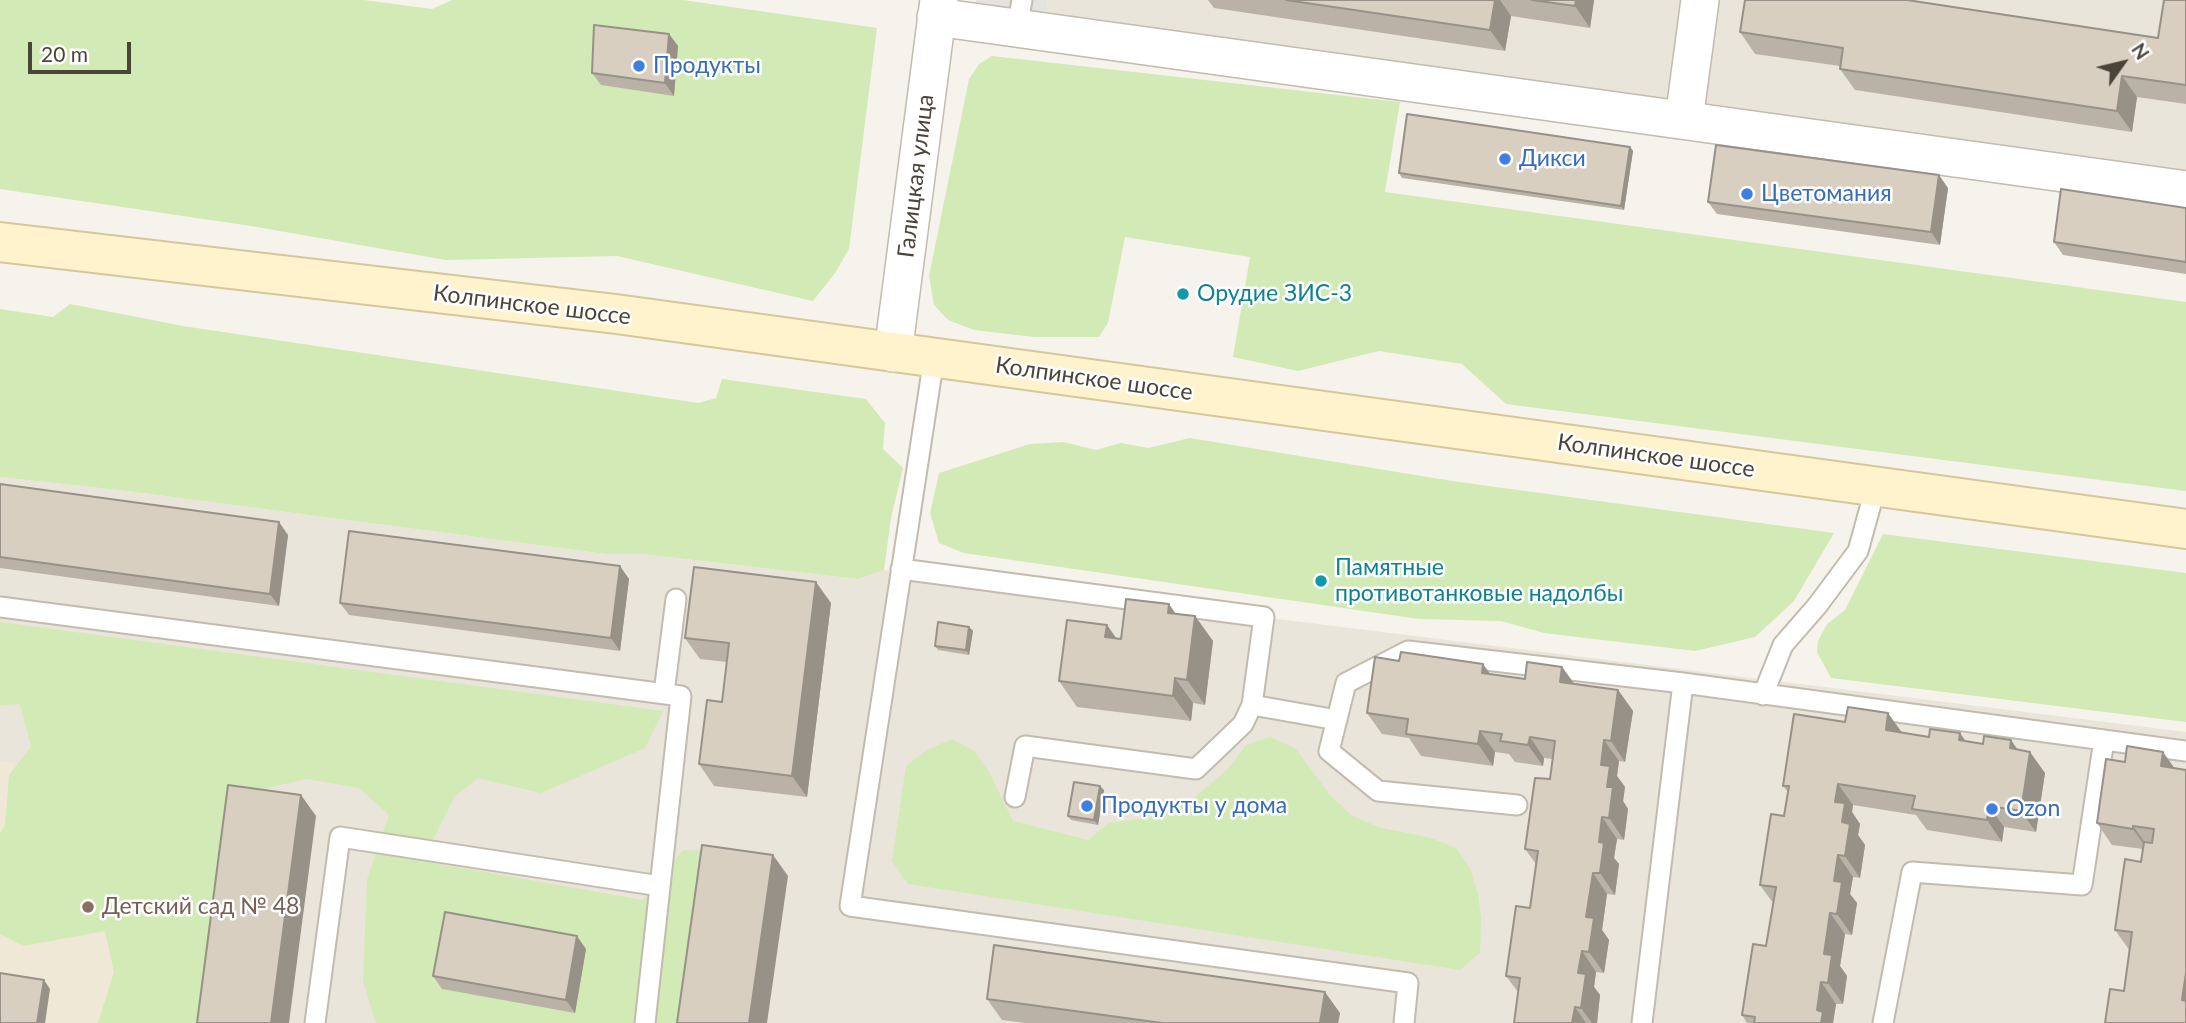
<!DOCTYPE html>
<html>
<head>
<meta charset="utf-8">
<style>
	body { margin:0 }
	#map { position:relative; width:2186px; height:1023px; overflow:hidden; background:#f6f3ec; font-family:Lato,sans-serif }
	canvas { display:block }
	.north { position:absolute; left:2088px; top:28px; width:70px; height:70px; -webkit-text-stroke:5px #fff; paint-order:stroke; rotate:56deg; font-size:19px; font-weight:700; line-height:28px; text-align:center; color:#4b4439 }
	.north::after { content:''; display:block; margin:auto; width:24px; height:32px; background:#4b4439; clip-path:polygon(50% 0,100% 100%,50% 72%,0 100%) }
	.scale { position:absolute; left:28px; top:42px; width:103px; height:32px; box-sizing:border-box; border:4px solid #4b4439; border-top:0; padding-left:9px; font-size:21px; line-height:24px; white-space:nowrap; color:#4b4439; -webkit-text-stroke:5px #fff; paint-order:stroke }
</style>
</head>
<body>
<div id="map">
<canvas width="2186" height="1023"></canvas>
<div class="north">N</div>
<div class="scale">20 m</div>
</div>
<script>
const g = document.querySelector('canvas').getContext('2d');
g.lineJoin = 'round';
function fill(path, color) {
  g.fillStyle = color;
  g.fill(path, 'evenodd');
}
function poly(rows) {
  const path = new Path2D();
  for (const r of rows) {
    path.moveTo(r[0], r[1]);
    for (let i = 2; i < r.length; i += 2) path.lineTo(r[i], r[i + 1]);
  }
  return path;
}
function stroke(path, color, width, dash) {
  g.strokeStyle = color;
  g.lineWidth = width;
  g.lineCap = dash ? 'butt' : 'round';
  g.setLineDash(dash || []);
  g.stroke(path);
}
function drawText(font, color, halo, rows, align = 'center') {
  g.font = font + ' Lato,sans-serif';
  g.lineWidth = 5;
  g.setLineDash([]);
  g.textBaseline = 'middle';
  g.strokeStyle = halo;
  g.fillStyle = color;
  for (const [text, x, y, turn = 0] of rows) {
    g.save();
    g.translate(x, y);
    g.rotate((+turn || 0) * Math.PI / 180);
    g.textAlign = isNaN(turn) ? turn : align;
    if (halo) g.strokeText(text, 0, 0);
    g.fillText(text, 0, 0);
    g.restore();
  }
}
const residential = poly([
	[1048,0,2186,0,2186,175,1045,24],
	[0,477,127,491,606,554,642,554,858,579,884,570,2186,732,2186,1023,0,1023]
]);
const education = poly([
	[0,761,192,792,158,1023,0,1023]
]);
const green = poly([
	[0,0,364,0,432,9,452,0,683,0,877,28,849,249,835,273,813,301,617,256,446,260,251,226,0,189],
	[992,56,1400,102,1385,192,2186,302,2186,491,1506,404,1462,364,1379,351,1298,371,1233,357,1250,257,1125,237,1108,323,1099,337,1035,337,974,330,948,320,934,305,929,276,969,79,979,64],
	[70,304,183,326,698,403,716,398,722,379,866,399,885,423,883,449,903,468,891,518,884,570,858,579,642,554,606,554,127,491,0,477,0,309,53,317],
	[1190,438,1452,481,1834,533,1794,601,1755,637,1695,651,1544,633,1501,621,1419,619,964,553,939,543,930,513,939,473,1030,444,1063,442,1096,450,1121,443,1148,448],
	[1883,534,2186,573,2186,722,1831,678,1817,652,1818,641,1827,624,1845,610],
	[0,622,663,711,645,748,541,793,478,778,455,796,422,861,643,900,683,850,711,851,684,1023,376,1023,363,982,367,880,389,815,359,788,307,779,237,795,209,1023,98,1023,114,972,105,931,23,946,0,934,0,833,5,826,9,775,31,747,20,704,0,705],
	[1270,737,1295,748,1330,795,1351,815,1378,827,1431,838,1456,848,1470,868,1478,894,1481,918,1480,953,1460,970,908,884,892,861,906,766,927,750,952,739,974,751,989,772,1013,821,1088,840,1109,823,1161,816,1187,804,1229,768,1246,745]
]);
const parking = poly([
	[976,0,1048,0,1045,24,974,15]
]);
const lane = poly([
	[1017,28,1022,0],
	[934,358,850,906,1408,983,1404,1023],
	[901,569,1264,617,1252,705,1243,724,1196,769,1025,746,1015,797],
	[0,607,681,696,645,1023],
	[664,693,676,599],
	[1763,695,1783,645,1817,606,1858,551,1876,486],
	[1252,705,1337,720],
	[1517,805,1378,791,1329,751,1346,683,1408,651,1683,683,2186,751],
	[315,1023,340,837,660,886],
	[1642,1023,1683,683],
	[1883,1023,1912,872,2082,885,2104,740]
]);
const street = poly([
	[936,17,2186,190],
	[1684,120,1700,0],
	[893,353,939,0]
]);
const secondary = poly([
	[0,242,616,314,2186,529]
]);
const wall = poly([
	[1208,0,1594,0,1590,28,1511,16,1505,51,1214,8],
	[2186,0,2186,104,2137,97,2132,132,1855,90,1840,69,1840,66,1755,54,1740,32,2158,38],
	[669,34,678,46,674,96,601,85,592,73],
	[1630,147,1633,151,1624,210,1402,178,1399,173],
	[1948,188,1940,245,1717,214,1708,202],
	[2186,208,2186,274,2063,255,2054,242],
	[0,484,288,535,279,606,0,568],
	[629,579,620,651,349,615,340,603],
	[831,603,807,797,714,786,699,764,722,702,727,662,700,659,685,638],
	[1175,614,1195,616,1213,641,1205,705,1193,703,1191,721,1077,707,1059,681,1107,625,1116,638,1121,639],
	[969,627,973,631,969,655,938,650,935,646],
	[1562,667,1574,683,1618,690,1633,711,1625,762,1619,761,1617,776,1625,787,1623,801,1628,809,1624,840,1617,839,1614,858,1619,864,1615,895,1607,894,1602,930,1609,940,1604,973,1596,972,1594,987,1600,995,1597,1023,1514,1023,1518,992,1506,976,1530,908,1536,864,1525,849,1550,779,1553,759,1544,758,1543,766,1515,762,1509,754,1495,752,1493,766,1421,756,1409,738,1382,734,1367,713,1490,674,1525,679],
	[1902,733,1983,744,2011,740,2017,750,2045,773,2036,832,2004,827,2002,842,1927,830,1916,815,1853,805,1852,812,1860,824,1858,835,1865,845,1860,878,1853,877,1850,894,1857,903,1852,935,1845,934,1840,966,1847,976,1843,1004,1836,1004,1833,1023,1747,1023,1742,1015,1766,946,1773,903,1760,885,1784,816,1788,792,1783,786],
	[2175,768,2124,991,2130,951,2115,930,2141,862,2143,849,2112,845,2097,823],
	[1104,790,1098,825,1071,820,1068,816],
	[586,949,575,1013,442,989,433,976],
	[987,999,1340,1013,1338,1023,1025,1023,1002,1020]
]);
const shadedWall = poly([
	[1495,0,1500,0,1511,16,1505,51,1490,30],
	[1576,0,1594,0,1590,28,1575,6],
	[669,34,678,46,674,96,665,83],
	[2122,76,2137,97,2132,132,2117,111],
	[1630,147,1633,151,1624,210,1621,206],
	[1939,175,1948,188,1940,245,1931,232],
	[279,522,288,535,279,606,270,594],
	[620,566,629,579,620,651,611,638],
	[816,582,831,603,807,797,792,776],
	[1169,604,1187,630,1168,613],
	[1195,616,1213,641,1205,705,1187,680],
	[1107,625,1125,651,1105,637],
	[969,627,973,631,969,655,966,650],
	[1483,664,1498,685,1482,673],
	[1562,667,1577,688,1560,682],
	[1175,678,1193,703,1191,721,1173,696],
	[1618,690,1633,711,1625,762,1611,741],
	[1888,713,1903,734,1886,730],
	[1480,731,1495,752,1493,766,1478,744],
	[1960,733,1975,755,1959,740],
	[1530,737,1544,758,1543,766,1528,745],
	[1604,740,1619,761,1617,776,1625,787,1623,801,1628,809,1624,840,1609,818,1607,787,1601,765],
	[2011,740,2026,762,2010,748],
	[2030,752,2045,773,2036,832,2021,811],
	[2163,752,2178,773,2161,766],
	[1838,784,1853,805,1852,812,1860,824,1858,835,1865,845,1860,878,1845,856,1842,822,1835,802],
	[1100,786,1104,790,1098,825,1094,820],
	[301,795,316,816,289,1023,271,1023],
	[1989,806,2004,827,2002,842,1987,820],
	[1602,817,1617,839,1614,858,1619,864,1615,895,1600,873,1599,842],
	[2133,826,2148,847,2148,850,2133,829],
	[773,855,788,876,767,1023,749,1023],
	[1838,855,1853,877,1850,894,1857,903,1852,935,1837,914,1834,881],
	[1593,873,1607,894,1602,930,1609,940,1604,973,1589,952,1586,917],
	[1830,913,1845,934,1840,966,1847,976,1843,1004,1828,983,1824,954],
	[577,936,586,949,575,1013,566,1000],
	[1582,951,1596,972,1594,987,1600,995,1597,1023,1592,1023,1581,1008,1578,973],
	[2186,973,2186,1006,2182,1000],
	[44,980,50,989,45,1023,37,1023],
	[1821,982,1836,1004,1833,1023,1821,1023,1817,1010],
	[1325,992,1340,1013,1338,1023,1320,1023],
	[1575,1007,1586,1023,1572,1023]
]);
const building = poly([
	[1286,0,1495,0,1490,30,1286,0],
	[1532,0,1576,0,1575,6,1532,0],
	[1745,0,1907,0,2158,38,2164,0,2186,0,2186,85,2122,76,2117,111,1840,69,1843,48,1740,32,1745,0],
	[594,25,669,34,665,83,592,73,594,25],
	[1407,114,1630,147,1621,206,1399,173,1407,114],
	[1716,145,1939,175,1931,232,1708,202,1716,145],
	[2061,189,2186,208,2186,262,2054,242,2061,189],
	[0,484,279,522,270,594,0,557,0,484],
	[349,531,620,566,611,638,340,603,349,531],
	[694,567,816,582,792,776,699,764,707,700,722,702,729,643,685,638,694,567],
	[1126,599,1169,604,1168,613,1195,616,1187,680,1175,678,1173,696,1059,681,1067,620,1107,625,1105,637,1121,639,1126,599],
	[938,622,969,627,966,650,935,646,938,622],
	[1401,652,1483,664,1482,673,1525,679,1527,662,1562,667,1560,682,1618,690,1611,741,1604,740,1601,765,1610,766,1607,787,1613,787,1609,818,1602,817,1599,842,1604,843,1600,873,1593,873,1586,917,1594,918,1589,952,1582,951,1578,973,1586,974,1581,1008,1575,1007,1572,1023,1514,1023,1520,978,1506,976,1516,906,1530,908,1538,851,1525,849,1535,778,1550,779,1555,741,1530,737,1528,745,1500,741,1502,734,1480,731,1478,744,1406,734,1408,719,1367,713,1375,657,1399,661,1401,652],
	[1848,707,1888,713,1886,730,1929,737,1930,729,1960,733,1959,740,1983,744,1984,736,2011,740,2010,748,2030,752,2021,811,1989,806,1987,820,1912,809,1915,796,1838,784,1835,802,1845,803,1842,822,1850,824,1845,856,1838,855,1834,881,1842,882,1837,914,1830,913,1824,954,1832,955,1828,983,1821,982,1817,1010,1823,1012,1821,1023,1754,1023,1755,1017,1742,1015,1753,944,1766,946,1776,887,1760,885,1771,814,1784,816,1789,786,1783,786,1794,714,1845,722,1848,707],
	[2127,746,2163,752,2161,766,2186,770,2186,973,2182,1000,2186,1001,2186,1023,2105,1023,2110,989,2124,991,2132,932,2115,930,2125,859,2141,862,2144,842,2152,843,2154,829,2133,826,2133,829,2097,823,2106,759,2125,762,2127,746],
	[1074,782,1100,786,1094,820,1068,816,1074,782],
	[228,785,301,795,271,1023,197,1023,228,785],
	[702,845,773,855,749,1023,677,1023,702,845],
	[445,912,577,936,566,1000,433,976,445,912],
	[994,945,1325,992,1320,1023,1162,1023,987,999,994,945],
	[0,973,44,980,37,1023,0,1023,0,973]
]);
const markers = [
	[639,66,7,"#3f7fe0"],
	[1505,159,7,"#3f7fe0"],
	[1747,194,7,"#3f7fe0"],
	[1183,294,7,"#0f9aa8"],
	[1321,581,7,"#0f9aa8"],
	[1087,806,7,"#3f7fe0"],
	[1992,809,7,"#3f7fe0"],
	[88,907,7,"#8d6e63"]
];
const shopNames = [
	["Продукты",653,66],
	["Дикси",1519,159],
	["Цветомания",1761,194],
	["Продукты у дома",1101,806],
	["Ozon",2006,809]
];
const streetNames = [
	["Галицкая улица",916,176,-83],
	["Колпинское шоссе",532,305,7],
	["Колпинское шоссе",1094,379,8],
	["Колпинское шоссе",1656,456,8]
];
const cultureNames = [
	["Орудие ЗИС-3",1197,294],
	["Памятные",1335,568],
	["противотанковые надолбы",1335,594]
];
const educationNames = [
	["Детский сад № 48",102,907]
];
fill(residential, '#eae5da');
fill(education, '#efe8d6');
fill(green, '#d2eab5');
fill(parking, '#e5e3e0');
stroke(lane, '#c2bbae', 23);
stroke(street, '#c2bbae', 40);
stroke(secondary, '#d6c79b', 42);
stroke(lane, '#fff', 19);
stroke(street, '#fff', 37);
stroke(secondary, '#fff3cd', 38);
fill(wall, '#bab2a6');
fill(shadedWall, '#979187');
fill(building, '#d8cfc1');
stroke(building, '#979187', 2);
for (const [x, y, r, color] of markers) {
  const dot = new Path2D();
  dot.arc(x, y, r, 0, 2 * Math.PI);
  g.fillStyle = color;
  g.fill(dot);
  stroke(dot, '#fff', 2.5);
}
drawText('23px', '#366cbe', '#fff', shopNames, 'left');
drawText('23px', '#4b4439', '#fff', streetNames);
drawText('23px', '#0d838f', '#fff', cultureNames, 'left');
drawText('23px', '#785e54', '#fff', educationNames, 'left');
</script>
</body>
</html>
